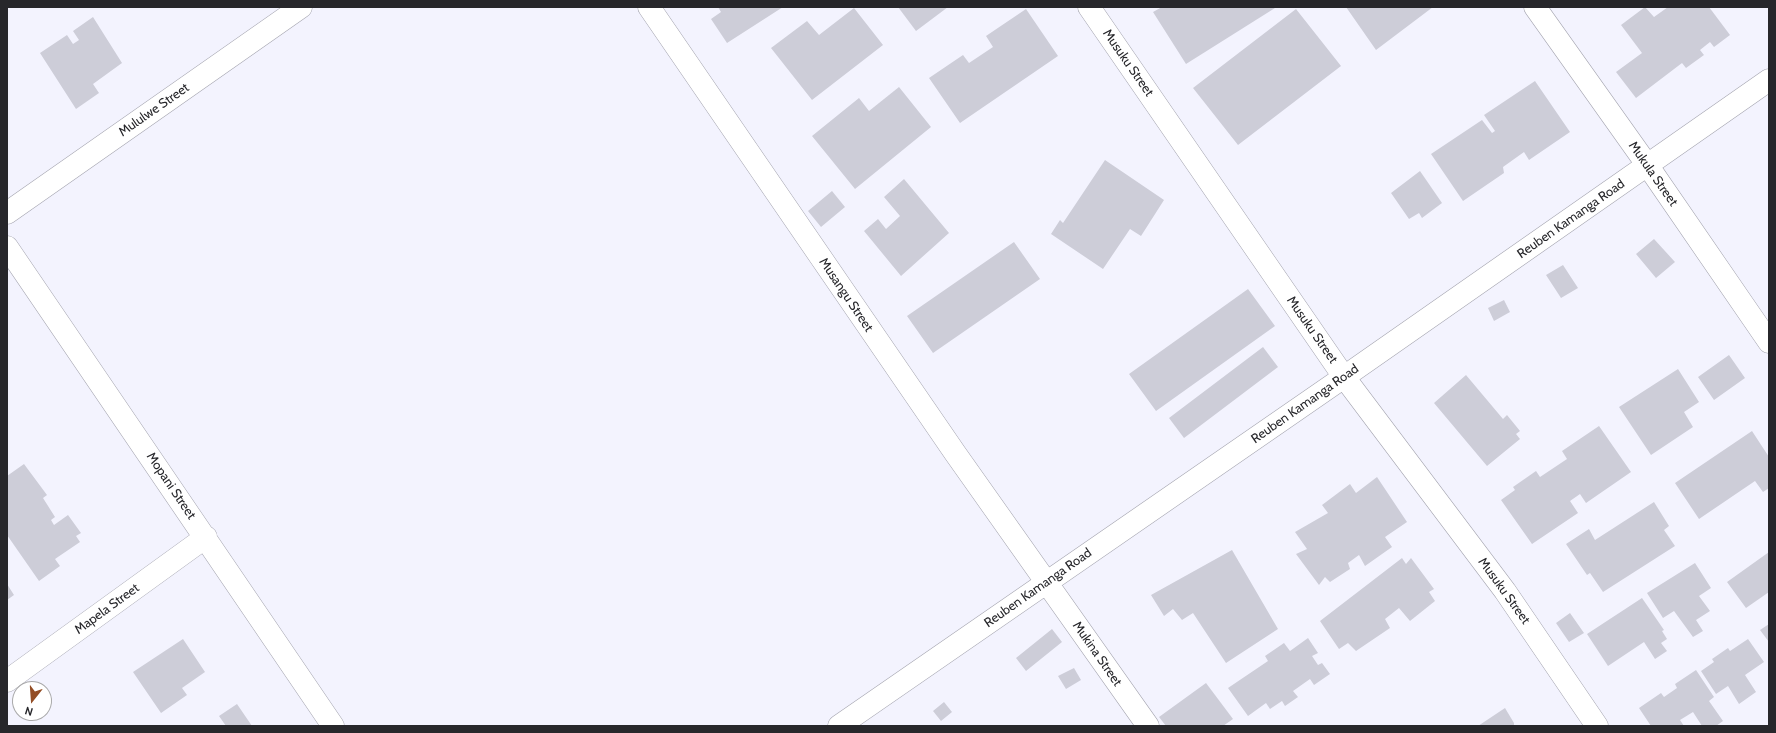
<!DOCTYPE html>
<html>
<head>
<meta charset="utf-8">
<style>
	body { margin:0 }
	#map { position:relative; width:1776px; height:733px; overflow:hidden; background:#f3f3fe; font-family:Cabin,sans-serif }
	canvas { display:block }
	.frame { position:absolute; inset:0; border:8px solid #27272b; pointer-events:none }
	.north { position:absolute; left:12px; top:681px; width:40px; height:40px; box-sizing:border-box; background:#fff; border:1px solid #a9a9aa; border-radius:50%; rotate:197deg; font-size:11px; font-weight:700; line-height:16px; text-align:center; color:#27272b }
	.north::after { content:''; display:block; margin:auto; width:14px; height:18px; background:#934d25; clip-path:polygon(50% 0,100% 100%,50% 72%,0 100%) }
</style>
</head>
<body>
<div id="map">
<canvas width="1776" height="733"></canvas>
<div class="frame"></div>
<div class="north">N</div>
</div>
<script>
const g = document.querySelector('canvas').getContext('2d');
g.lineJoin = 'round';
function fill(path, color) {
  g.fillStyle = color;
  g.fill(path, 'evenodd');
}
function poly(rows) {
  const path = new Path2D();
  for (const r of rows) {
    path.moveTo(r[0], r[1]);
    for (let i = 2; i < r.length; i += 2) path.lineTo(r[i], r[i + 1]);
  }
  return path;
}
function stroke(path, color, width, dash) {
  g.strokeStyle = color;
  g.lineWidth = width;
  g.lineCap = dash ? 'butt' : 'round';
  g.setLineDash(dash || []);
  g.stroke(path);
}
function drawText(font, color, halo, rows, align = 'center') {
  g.font = font + ' Cabin,sans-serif';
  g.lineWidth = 3;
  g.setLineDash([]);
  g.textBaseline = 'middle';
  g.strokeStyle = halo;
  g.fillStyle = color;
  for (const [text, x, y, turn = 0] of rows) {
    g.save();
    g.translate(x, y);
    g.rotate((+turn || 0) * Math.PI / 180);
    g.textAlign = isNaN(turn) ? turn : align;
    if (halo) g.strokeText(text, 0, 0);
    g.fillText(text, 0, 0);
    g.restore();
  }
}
const building = poly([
	[718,7,783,7,727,43,711,19,721,12],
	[898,7,948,7,916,31],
	[1162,7,1274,7,1275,8,1186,64,1153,12],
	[1346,7,1433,7,1376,50],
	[1645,7,1654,17,1668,7,1709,7,1730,35,1714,47,1710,42,1700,50,1704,55,1686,68,1682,63,1636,98,1616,72,1642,53,1621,25],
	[854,8,883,45,812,100,771,48,807,21,819,35],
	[1026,9,1058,56,960,123,929,78,963,55,969,63,993,47,986,36],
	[1296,9,1341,66,1238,145,1193,88],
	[93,17,122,63,93,84,99,93,76,109,40,53,67,35,73,44,79,40,73,31],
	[1535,81,1570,132,1529,160,1524,152,1503,167,1504,173,1463,201,1431,154,1482,120,1492,133,1495,131,1484,115],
	[899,87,931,127,855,189,812,136,859,98,869,111],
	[1105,160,1164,200,1141,236,1130,229,1103,269,1051,234,1060,220,1063,223],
	[1420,171,1442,203,1422,218,1419,213,1409,219,1391,193],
	[904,179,949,233,901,276,864,231,878,219,886,229,900,216,884,197],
	[832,191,845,207,821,227,808,211],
	[1654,239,1675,262,1656,278,1636,254],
	[1014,242,1040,279,933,353,907,316],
	[1563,265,1578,288,1561,298,1546,275],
	[1248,289,1275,326,1156,411,1129,374],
	[1504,300,1510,312,1494,321,1488,308],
	[1263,347,1278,367,1184,438,1169,418],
	[1729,355,1745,378,1714,400,1698,377],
	[1678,369,1699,402,1684,412,1693,427,1651,455,1619,407],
	[1466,375,1503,419,1507,415,1520,431,1516,434,1520,439,1487,466,1434,403],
	[1599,426,1631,472,1586,503,1580,494,1570,501,1578,513,1532,544,1501,500,1515,490,1513,487,1536,471,1540,477,1567,459,1562,451],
	[1752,431,1769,457,1769,488,1763,492,1755,481,1699,519,1675,483],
	[24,464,47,495,43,498,55,517,51,520,54,525,68,515,81,533,76,536,80,542,55,559,60,566,39,581,7,535,7,476],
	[1377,477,1407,522,1385,537,1392,547,1365,566,1359,555,1348,563,1350,569,1330,582,1325,577,1319,585,1296,554,1307,549,1295,532,1328,513,1322,505,1350,484,1356,493],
	[1654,502,1669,526,1664,530,1675,546,1603,592,1590,573,1587,575,1566,544,1589,529,1595,540],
	[1232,550,1278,629,1226,663,1193,613,1182,620,1173,609,1164,616,1151,595],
	[1769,552,1769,592,1746,608,1727,582],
	[1402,558,1406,564,1411,558,1434,589,1429,592,1435,601,1410,621,1399,608,1385,619,1390,628,1356,651,1348,643,1339,649,1320,621],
	[1695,563,1711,588,1699,596,1710,611,1696,620,1703,631,1693,637,1674,611,1663,618,1647,593],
	[7,584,14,595,7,600],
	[1642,598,1664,630,1662,631,1667,639,1661,643,1667,651,1655,659,1644,642,1608,666,1587,634],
	[1570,613,1584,633,1569,642,1556,623],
	[1769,624,1769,642,1760,630],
	[1052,629,1062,642,1026,671,1016,658],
	[1308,638,1318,653,1312,656,1318,665,1322,663,1330,674,1314,685,1310,679,1293,691,1298,697,1285,706,1282,701,1270,709,1266,703,1248,716,1228,688,1268,661,1265,656,1284,643,1290,651],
	[183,639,205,672,182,688,187,695,161,713,133,672],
	[1748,639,1764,662,1745,675,1756,692,1739,704,1728,686,1716,694,1701,671,1714,662,1712,659,1728,648,1730,651],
	[1074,668,1081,680,1066,689,1058,676],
	[1696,670,1714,697,1709,701,1723,721,1716,726,1702,726,1693,712,1680,720,1684,726,1651,726,1639,708,1661,693,1664,697,1677,688,1675,684],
	[1206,683,1233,719,1223,726,1166,726,1159,717],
	[944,702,952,712,941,721,933,711],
	[237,704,252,726,226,726,219,716],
	[1505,708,1514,723,1514,726,1478,726]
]);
const minor = poly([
	[649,7,955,453,1148,726],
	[1089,7,1344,377,1505,591,1597,726],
	[1535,7,1648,166,1769,342],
	[7,213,301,7],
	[7,247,333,726],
	[7,681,206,537],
	[839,726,1344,377,1769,80]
]);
const streetNames = [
	["Musuku Street",1128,63,55],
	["Mululwe Street",154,110,-35],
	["Mukula Street",1653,174,55],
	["Reuben Kamanga Road",1571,219,-35],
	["Musangu Street",846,295,56],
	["Musuku Street",1312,330,55],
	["Reuben Kamanga Road",1305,404,-35],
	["Mopani Street",171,486,56],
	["Reuben Kamanga Road",1038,588,-35],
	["Musuku Street",1504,591,54],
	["Mapela Street",107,609,-36],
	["Mukina Street",1097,654,55]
];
fill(building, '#cdcdd8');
stroke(minor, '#a3a3ae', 23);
stroke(minor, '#fff', 22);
drawText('13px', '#27272b', '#fff', streetNames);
</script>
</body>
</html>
